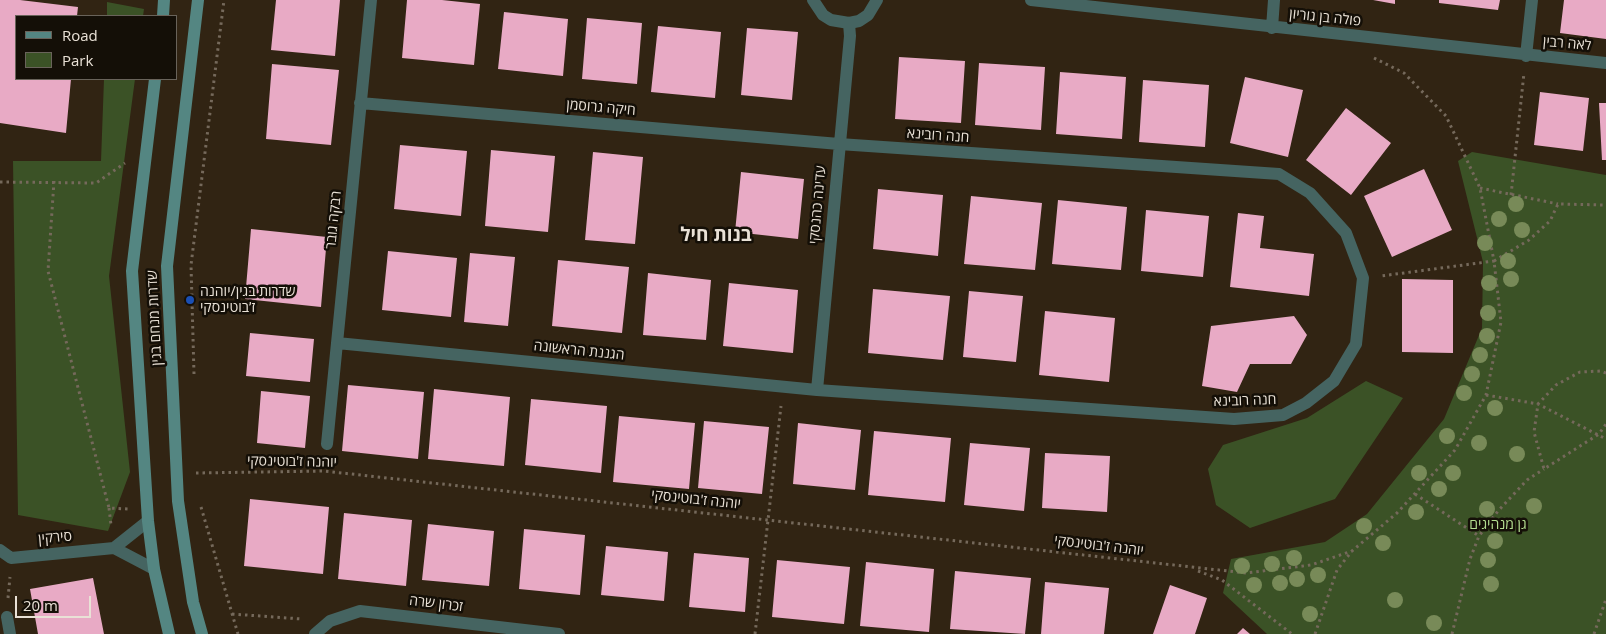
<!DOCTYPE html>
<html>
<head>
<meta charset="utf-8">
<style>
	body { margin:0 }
	#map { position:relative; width:1606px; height:634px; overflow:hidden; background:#312413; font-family:"Open Sans",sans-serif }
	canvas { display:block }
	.legend { position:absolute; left:15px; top:15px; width:162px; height:65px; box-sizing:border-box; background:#140f07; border:1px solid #69635a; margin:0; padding:6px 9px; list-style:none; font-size:15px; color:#e9e1d6 }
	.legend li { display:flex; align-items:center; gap:10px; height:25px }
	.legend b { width:25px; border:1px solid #69635a }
	.scale { position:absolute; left:15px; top:596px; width:76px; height:22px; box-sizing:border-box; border:2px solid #e9e1d6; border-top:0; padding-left:6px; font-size:15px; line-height:18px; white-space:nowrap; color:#e9e1d6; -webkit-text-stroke:4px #140f07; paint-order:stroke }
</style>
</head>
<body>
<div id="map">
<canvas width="1606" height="634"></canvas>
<ul class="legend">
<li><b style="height:6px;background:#548682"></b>Road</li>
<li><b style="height:14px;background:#3b5226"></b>Park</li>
</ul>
<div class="scale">20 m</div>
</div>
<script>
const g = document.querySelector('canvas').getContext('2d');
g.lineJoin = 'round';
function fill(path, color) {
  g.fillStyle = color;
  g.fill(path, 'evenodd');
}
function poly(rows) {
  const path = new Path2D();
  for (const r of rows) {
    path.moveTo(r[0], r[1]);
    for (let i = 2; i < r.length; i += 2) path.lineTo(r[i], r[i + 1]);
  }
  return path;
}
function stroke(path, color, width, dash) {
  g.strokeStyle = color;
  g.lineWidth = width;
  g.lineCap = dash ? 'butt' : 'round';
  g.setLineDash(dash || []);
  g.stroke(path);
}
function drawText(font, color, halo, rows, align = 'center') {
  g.font = font + ' "Open Sans",Heebo,sans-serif';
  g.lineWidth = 5;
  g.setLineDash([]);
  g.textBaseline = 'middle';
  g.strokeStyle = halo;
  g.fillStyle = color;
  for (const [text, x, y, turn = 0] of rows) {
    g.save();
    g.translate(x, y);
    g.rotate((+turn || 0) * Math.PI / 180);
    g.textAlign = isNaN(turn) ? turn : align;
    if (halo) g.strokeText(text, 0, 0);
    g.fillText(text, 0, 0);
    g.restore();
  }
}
const green = poly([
	[107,2,144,9,143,16,107,16],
	[104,79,135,79,109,276,130,472,108,531,18,515,13,161,101,161],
	[1472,152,1606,175,1606,634,1267,634,1223,593,1231,559,1325,542,1367,514,1444,419,1482,328,1483,262,1458,161],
	[1366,381,1403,398,1335,499,1250,528,1216,505,1208,469,1223,445,1307,418]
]);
const building = poly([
	[0,0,20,0,78,7,77,16,16,16,16,79,71,79,66,133,0,123],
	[276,0,340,0,335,56,271,50],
	[407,0,442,0,480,4,474,65,402,58],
	[1373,0,1395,0,1395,4],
	[1439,0,1500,0,1498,10,1439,3],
	[1564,0,1606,0,1606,39,1560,33],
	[504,12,568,19,563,76,498,69],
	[587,18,642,23,637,84,582,79],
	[658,26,721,32,715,98,651,92],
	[747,28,798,32,792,100,741,95],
	[899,57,965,61,961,123,895,119],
	[979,63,1045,67,1041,130,975,125],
	[272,64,339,70,331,145,266,139],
	[1060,72,1126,77,1122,139,1056,134],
	[1245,77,1303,90,1288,157,1230,143],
	[1143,80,1209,85,1205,147,1139,142],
	[1540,92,1589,98,1583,151,1534,145],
	[1599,103,1606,103,1606,160,1602,160],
	[1346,108,1391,143,1351,195,1306,160],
	[400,145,467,151,461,216,394,209],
	[491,150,555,156,548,232,485,226],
	[593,152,643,157,635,244,585,240],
	[1424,169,1452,230,1392,257,1364,196],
	[741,172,804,179,798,239,735,232],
	[878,189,943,195,938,256,873,249],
	[971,196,1042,203,1035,270,964,264],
	[1058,200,1127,207,1121,270,1052,264],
	[1146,210,1209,216,1203,277,1141,271],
	[1238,213,1264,216,1260,248,1314,254,1309,296,1230,287],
	[251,229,327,237,321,307,245,299],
	[388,251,457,258,451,317,382,310],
	[470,253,515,257,508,326,464,322],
	[558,260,629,267,622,333,552,326],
	[648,273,711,280,706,340,643,335],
	[1402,279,1453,280,1453,353,1402,352],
	[729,283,798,290,793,353,723,346],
	[873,289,950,296,943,360,868,353],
	[969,291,1023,296,1016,362,963,357],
	[1045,311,1115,318,1109,382,1039,375],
	[1294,316,1307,335,1291,364,1250,364,1237,392,1202,386,1211,326],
	[250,333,314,339,310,382,246,376],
	[348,385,424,392,418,459,342,451],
	[434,389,510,397,504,466,428,459],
	[261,391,310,396,305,448,257,443],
	[531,399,607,406,601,473,525,465],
	[619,416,695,423,689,489,613,482],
	[704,421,769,427,762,494,698,488],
	[798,423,861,430,855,490,793,484],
	[874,431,951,438,945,502,868,495],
	[970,443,1030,448,1024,511,964,505],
	[1045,453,1110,456,1107,512,1042,508],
	[250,499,329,507,323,574,244,566],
	[344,513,412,520,406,586,338,579],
	[428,524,494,531,489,586,422,580],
	[524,529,585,535,580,595,519,589],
	[606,546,668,552,664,601,601,595],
	[694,553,749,558,745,612,689,607],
	[777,560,850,567,844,624,772,617],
	[866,562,934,569,929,632,860,626],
	[955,571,1031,578,1025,634,950,629],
	[93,578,104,634,38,634,30,589],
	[1045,582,1109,588,1104,634,1041,634],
	[1170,585,1207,598,1195,634,1153,634],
	[1243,628,1250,634,1237,634]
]);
const path = poly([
	[1374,58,1404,73,1446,116,1480,188,1494,261,1381,276],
	[54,181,48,271,109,508,128,509],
	[0,182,96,183,125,163],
	[1480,188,1558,204],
	[1511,195,1524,73],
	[1606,373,1601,371,1580,372,1556,385,1538,404,1534,432,1544,469,1599,434,1606,424],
	[194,374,191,265,224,0],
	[1486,395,1538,404,1606,439],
	[196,473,324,471,1246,573,1311,565,1352,551],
	[1415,494,1479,536],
	[201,507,238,634],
	[109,508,111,525],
	[1198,571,1222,580,1292,634],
	[8,598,10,577],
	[232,614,302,619],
	[755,634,781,406],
	[1315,634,1337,570,1352,551,1397,513,1455,450,1486,395,1501,322,1494,261,1529,240,1550,221,1558,204,1606,205],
	[1452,634,1470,559,1479,536,1498,511,1527,480,1544,469],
	[1594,634,1606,599]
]);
const street = poly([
	[813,0,823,15,831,20,849,23,859,21,868,15,877,0],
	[1031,0,1606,63],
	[1272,28,1274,0],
	[1526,56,1532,0],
	[337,343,817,390,1234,419,1283,415,1306,403,1334,381,1356,344,1363,278,1346,233,1310,193,1279,174,839,144,360,103],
	[817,390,850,36,849,23],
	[327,444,371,0],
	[114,548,154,569],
	[0,550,11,558,114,548,148,521],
	[7,617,10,634],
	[315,634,330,621,360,611,559,634]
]);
const secondary = poly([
	[198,0,167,266,178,501,193,602,202,634],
	[163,16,164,0],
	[155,79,132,271,148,521,154,569,169,634]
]);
const trees = [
	[1516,204],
	[1499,219],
	[1522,230],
	[1485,243],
	[1508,261],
	[1511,279],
	[1489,283],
	[1488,313],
	[1487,336],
	[1480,355],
	[1472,374],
	[1464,393],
	[1495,408],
	[1447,436],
	[1479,443],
	[1517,454],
	[1419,473],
	[1453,473],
	[1439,489],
	[1534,506],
	[1487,509],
	[1416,512],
	[1364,526],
	[1495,541],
	[1383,543],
	[1294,558],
	[1488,560],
	[1272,564],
	[1242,566],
	[1318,575],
	[1297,579],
	[1280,583],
	[1491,584],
	[1254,585],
	[1395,600],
	[1310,614],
	[1434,623]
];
const markers = [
	[190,300,5,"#1a4fb4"]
];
const streetNames = [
	["פולה בן גוריון",1325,18,6],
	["לאה רבין",1567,44,5],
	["חיקה גרוסמן",601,108,5],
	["חנה רובינא",938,136,4],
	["עדינה כהנסקי",818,205,-85],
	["רבקה גובר",334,220,-84],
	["שדרות מנחם בגין",155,318,-93],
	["הגננת הראשונה",579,351,6],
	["חנה רובינא",1245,401,-2],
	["יוהנה ז'בוטינסקי",292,462,1],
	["יוהנה ז'בוטינסקי",696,500,6],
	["סירקין",55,538,-5],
	["יוהנה ז'בוטינסקי",1099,546,7],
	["זכרון שרה",436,604,7]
];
const poiNames = [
	["שדרות בגין/יוהנה",200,292],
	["ז׳בוטינסקי",200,308]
];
const parkNames = [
	["גן מנהיגים",1498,525]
];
const districtNames = [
	["בנות חיל",716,236]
];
fill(green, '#3b5226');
fill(building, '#e8aac5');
stroke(path, '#75695b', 3, [2.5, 4]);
stroke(street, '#456461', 12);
stroke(secondary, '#548682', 12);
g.fillStyle = '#788a58';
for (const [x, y] of trees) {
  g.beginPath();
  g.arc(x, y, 8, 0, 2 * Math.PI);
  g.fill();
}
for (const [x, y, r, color] of markers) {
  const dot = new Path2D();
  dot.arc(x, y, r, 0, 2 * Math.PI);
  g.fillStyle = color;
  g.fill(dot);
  stroke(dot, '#140f07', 2);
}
drawText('14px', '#e9e1d6', '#140f07', streetNames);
drawText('14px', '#e9e1d6', '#140f07', poiNames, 'left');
drawText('14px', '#b3dd90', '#140f07', parkNames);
drawText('bold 19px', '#e9e1d6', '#140f07', districtNames);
</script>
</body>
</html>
